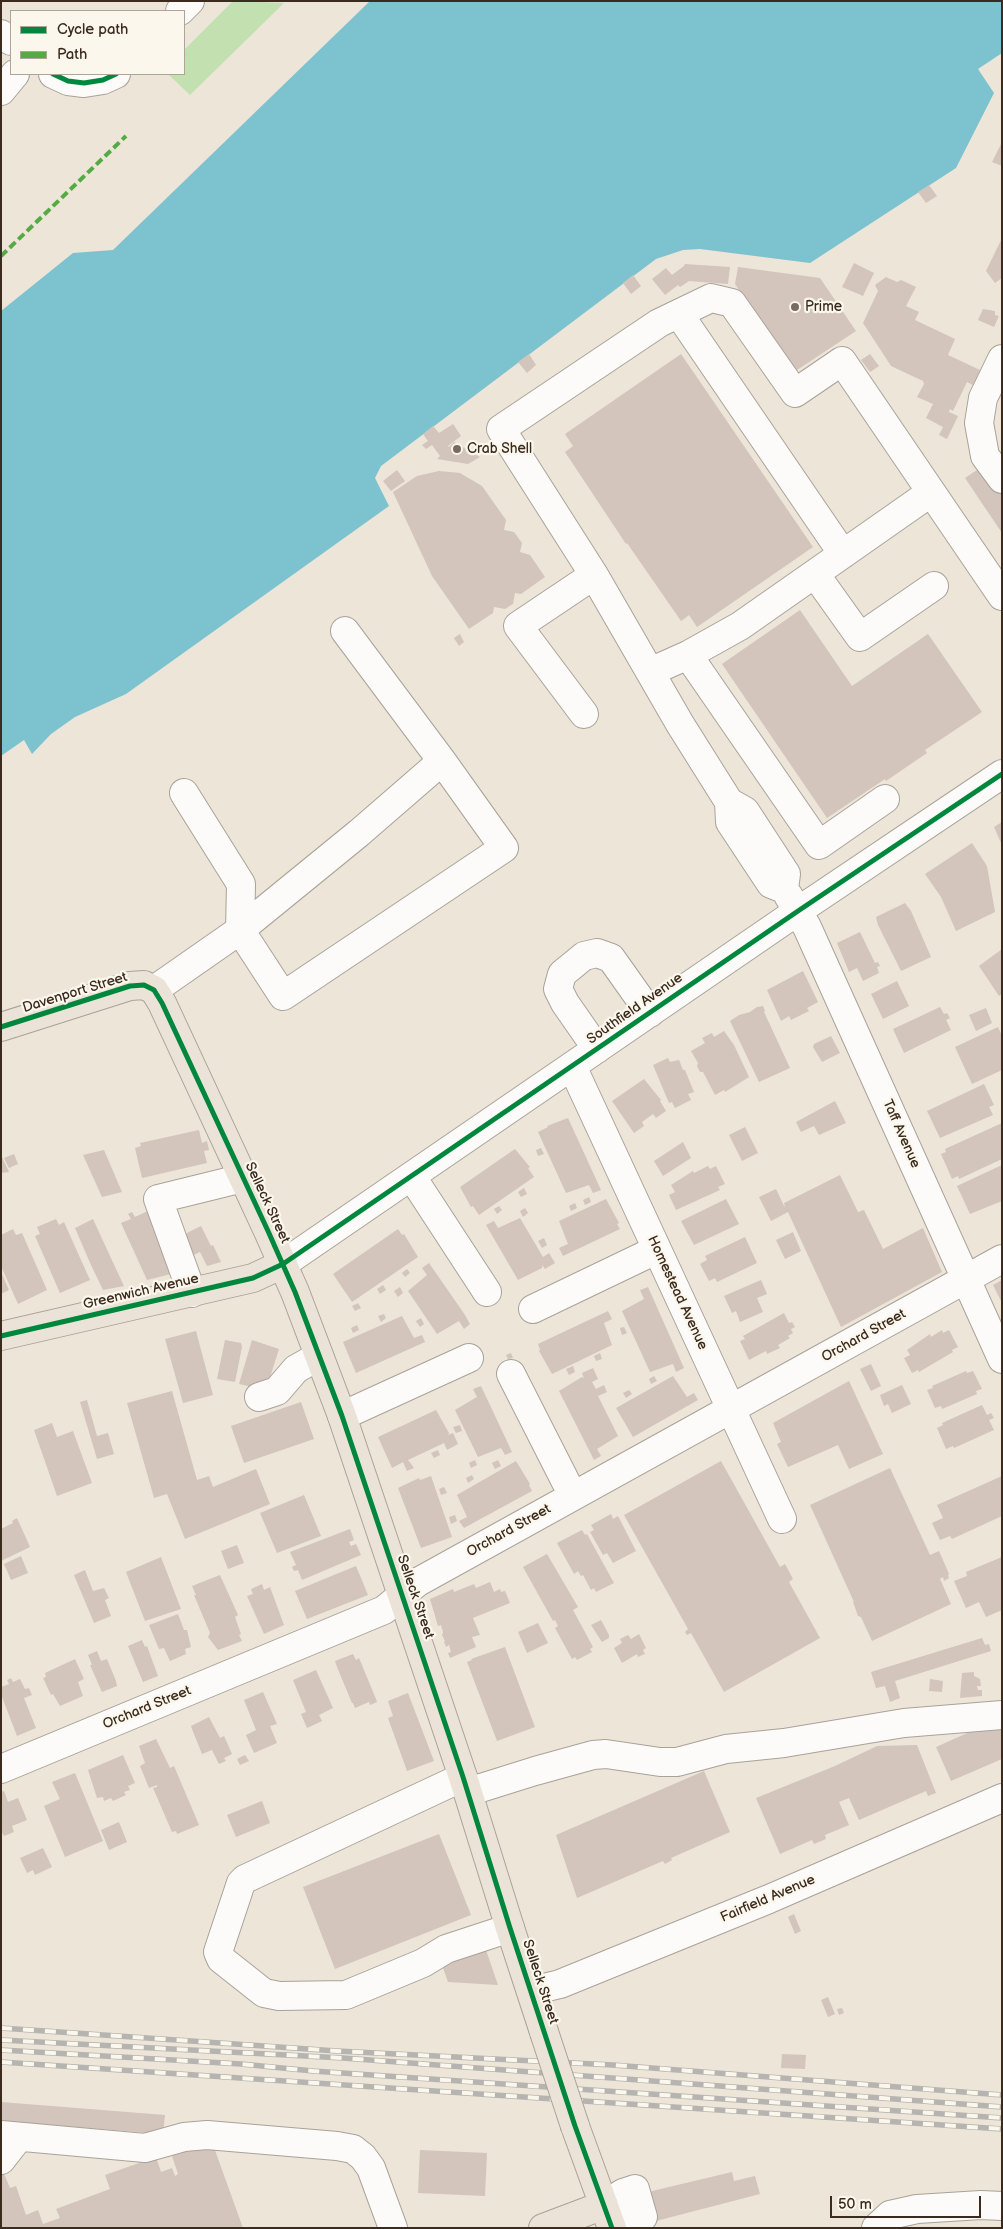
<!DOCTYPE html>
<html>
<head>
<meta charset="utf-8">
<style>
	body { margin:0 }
	#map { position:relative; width:1003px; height:2229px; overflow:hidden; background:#ece5d8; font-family:"Balsamiq Sans",sans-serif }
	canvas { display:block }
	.frame { position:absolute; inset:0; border:2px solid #3b2a1e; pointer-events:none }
	.legend { position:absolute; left:10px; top:10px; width:175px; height:65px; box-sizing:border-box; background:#fbf7ec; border:1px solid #aea59a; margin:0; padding:6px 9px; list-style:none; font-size:15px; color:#3b2a1e }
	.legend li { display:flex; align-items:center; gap:10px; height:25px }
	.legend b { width:25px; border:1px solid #aea59a }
	.scale { position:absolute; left:830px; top:2196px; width:151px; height:22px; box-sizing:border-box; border:2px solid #3b2a1e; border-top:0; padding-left:6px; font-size:15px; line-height:18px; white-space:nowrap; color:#3b2a1e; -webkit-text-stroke:4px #fbf7ec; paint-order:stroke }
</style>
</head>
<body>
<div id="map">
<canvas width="1003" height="2229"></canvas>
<div class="frame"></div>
<ul class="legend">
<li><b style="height:6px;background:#00873e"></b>Cycle path</li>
<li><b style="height:6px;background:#55ab43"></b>Path</li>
</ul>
<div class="scale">50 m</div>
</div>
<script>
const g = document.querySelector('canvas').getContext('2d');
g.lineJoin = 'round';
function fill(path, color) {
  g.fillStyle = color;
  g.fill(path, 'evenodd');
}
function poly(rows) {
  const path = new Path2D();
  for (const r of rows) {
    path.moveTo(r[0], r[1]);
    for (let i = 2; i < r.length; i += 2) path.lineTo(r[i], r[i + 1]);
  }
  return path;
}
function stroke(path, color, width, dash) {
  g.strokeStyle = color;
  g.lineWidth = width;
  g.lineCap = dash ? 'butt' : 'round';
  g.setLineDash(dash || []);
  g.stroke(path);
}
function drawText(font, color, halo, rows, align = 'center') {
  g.font = font + ' "Balsamiq Sans",sans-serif';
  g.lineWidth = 4.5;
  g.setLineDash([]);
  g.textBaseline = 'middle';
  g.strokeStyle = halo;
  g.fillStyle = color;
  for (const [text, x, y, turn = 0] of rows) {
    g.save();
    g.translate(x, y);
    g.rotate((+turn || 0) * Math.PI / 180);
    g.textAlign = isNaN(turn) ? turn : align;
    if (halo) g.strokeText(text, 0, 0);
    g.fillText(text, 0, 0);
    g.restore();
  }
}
const green = poly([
	[233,1,284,3,190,95,168,74,184,74,184,50]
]);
const water = poly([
	[370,1,1002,1,1002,53,978,69,994,93,956,168,810,263,700,249,683,250,656,259,381,466,375,478,389,506,126,694,75,717,51,734,32,754,24,740,1,756,1,311,73,253,113,250]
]);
const building = poly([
	[1002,142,1002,166,992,162],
	[929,185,937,196,926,203,918,192],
	[1002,238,1002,278,995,283,986,271],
	[854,263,874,273,863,296,842,287],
	[685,264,730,267,728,284,689,281,680,287,678,285,665,295,652,279,666,268,672,275,684,266],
	[738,267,820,278,856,331,794,372,735,284],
	[633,275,641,286,631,294,623,283],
	[886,277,897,282,901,280,916,287,906,306,919,312,915,320,955,339,948,355,980,370,973,385,967,382,953,411,950,409,949,412,958,416,947,439,939,435,943,427,926,418,933,404,917,397,924,384,923,381,891,366,863,323,878,291,875,285],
	[983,309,995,311,995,315,999,316,994,327,978,320],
	[529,354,536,365,527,373,518,362],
	[681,354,813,547,697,627,689,615,681,621,627,543,626,544,565,452,573,446,565,434],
	[870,354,879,366,870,372,861,360],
	[453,424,461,436,448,446,449,447,454,442,480,457,468,464,437,459,440,456,432,445,426,449,422,445,428,441,423,434,433,426,439,433],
	[980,468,1002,490,1002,533,965,478],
	[397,470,405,481,391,491,383,481],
	[439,471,460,473,482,486,506,520,504,530,514,532,522,543,520,552,530,555,545,577,521,594,515,593,513,604,505,609,494,607,493,613,469,629,432,576,393,492,417,476],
	[800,610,852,686,928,634,982,712,925,750,927,753,886,781,885,779,827,818,722,664],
	[460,634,464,642,459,646,454,638],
	[1002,822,1002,845,994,827],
	[972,843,987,866,995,912,956,931,941,897,925,874],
	[905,903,911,911,931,957,901,971,878,925,876,917],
	[860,932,875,963,878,962,880,966,877,967,879,973,863,981,857,968,849,972,837,943],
	[1002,949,1002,994,999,996,979,966],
	[803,971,818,1002,807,1008,809,1011,791,1020,789,1016,781,1021,767,990],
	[897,981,909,1006,883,1019,871,994],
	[763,1006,765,1011,764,1012,790,1068,759,1082,730,1021,739,1015,750,1012,757,1007],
	[940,1007,944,1014,947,1013,950,1018,946,1020,951,1030,904,1053,893,1029],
	[986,1008,992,1023,976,1031,969,1015],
	[998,1027,1002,1036,1002,1070,972,1084,955,1047],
	[724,1031,734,1045,749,1077,725,1092,724,1090,715,1095,703,1072,700,1072,697,1066,698,1063,691,1051,705,1043,702,1038,712,1033,714,1037],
	[831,1036,840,1053,822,1062,813,1047,814,1044],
	[668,1058,670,1062,679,1060,683,1070,685,1070,694,1092,688,1094,691,1100,675,1108,672,1102,669,1103,653,1065],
	[644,1079,661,1100,660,1101,666,1111,656,1118,653,1114,642,1122,644,1126,634,1133,612,1101],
	[984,1084,994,1105,989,1107,993,1115,940,1138,927,1111],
	[835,1101,846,1123,819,1135,814,1126,801,1132,796,1122],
	[568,1118,601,1190,593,1193,589,1185,566,1193,538,1132,548,1127,547,1126],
	[1002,1123,1002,1159,959,1179,958,1176,952,1179,941,1154,946,1152,945,1149],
	[745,1127,758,1153,742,1161,729,1135],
	[199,1130,202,1143,207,1141,209,1150,204,1151,207,1163,142,1178,135,1148,141,1146,140,1143],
	[683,1142,691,1158,663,1176,654,1161],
	[541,1148,544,1154,538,1156,536,1150],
	[515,1149,530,1167,528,1168,534,1177,479,1215,473,1206,471,1207,460,1187],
	[104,1150,122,1192,102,1197,83,1155],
	[14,1154,18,1164,9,1168,4,1158],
	[1,1155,9,1172,1,1173],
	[1002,1165,1002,1201,970,1214,957,1186],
	[708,1166,710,1169,716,1166,725,1184,718,1187,720,1190,676,1210,669,1195,675,1192,671,1185,693,1171,694,1173],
	[840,1175,858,1212,864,1210,883,1249,923,1228,942,1272,841,1327,788,1212,771,1221,759,1197,776,1189,785,1208,784,1203],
	[524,1188,527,1194,521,1197,518,1192],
	[589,1197,591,1202,585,1205,583,1200],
	[606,1199,619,1223,617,1224,620,1229,563,1256,559,1248,568,1244,559,1221],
	[726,1199,739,1224,694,1245,681,1221],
	[575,1203,577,1208,571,1211,569,1206],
	[499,1206,502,1210,497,1214,494,1209],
	[525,1208,528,1213,523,1217,520,1211],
	[150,1210,179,1272,147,1280,121,1223,131,1219,128,1214,132,1212,135,1217],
	[520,1218,543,1257,549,1253,555,1263,545,1269,542,1265,542,1268,518,1280,486,1225,494,1221,498,1228],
	[56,1219,59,1225,64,1222,90,1280,60,1293,35,1236,40,1234,37,1227],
	[93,1219,110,1256,124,1286,103,1290,91,1265,75,1228],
	[201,1226,211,1246,213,1245,221,1262,207,1266,200,1252,185,1259,175,1239],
	[13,1229,16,1235,22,1233,47,1290,18,1304,1,1266,1,1235],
	[398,1229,402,1235,404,1234,418,1257,352,1302,333,1274],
	[793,1232,801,1251,785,1259,776,1240],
	[745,1237,757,1263,717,1282,715,1278,709,1281,700,1264,707,1260,705,1256],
	[544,1238,547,1245,542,1248,538,1241],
	[429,1263,465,1315,470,1324,464,1329,459,1321,437,1334,408,1291,427,1275,422,1268],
	[407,1269,410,1273,405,1277,402,1273],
	[1,1272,9,1290,1,1294],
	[761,1280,767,1294,757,1298,763,1312,740,1322,736,1311,732,1313,724,1296],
	[1002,1280,1002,1303,993,1285],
	[383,1285,386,1290,380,1294,377,1289],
	[400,1287,403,1293,398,1297,394,1291],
	[648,1287,684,1368,676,1372,673,1364,650,1372,622,1311,644,1299,640,1290],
	[358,1303,361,1308,355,1311,352,1306],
	[608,1311,612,1319,604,1323,612,1345,552,1374,539,1351,540,1350,538,1344],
	[784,1313,789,1323,792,1322,795,1327,791,1329,793,1333,788,1336,790,1338,778,1345,780,1348,767,1354,766,1351,749,1360,740,1341,745,1339,743,1336],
	[384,1314,386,1318,381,1322,378,1316],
	[402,1316,414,1338,422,1335,425,1342,356,1373,343,1342],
	[421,1318,424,1324,420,1327,416,1321],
	[357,1325,359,1330,353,1333,351,1328],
	[624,1327,627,1333,622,1335,620,1328],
	[942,1330,943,1333,949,1330,958,1347,952,1350,953,1352,919,1372,918,1370,912,1373,904,1358,910,1355,907,1350,930,1334,931,1337],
	[196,1331,213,1395,183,1403,165,1339],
	[225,1340,241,1343,242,1347,235,1382,217,1379],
	[252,1340,279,1349,266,1390,239,1384],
	[511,1353,513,1358,508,1359,506,1355],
	[600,1353,602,1359,596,1361,594,1356],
	[871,1364,881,1386,871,1391,860,1369],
	[573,1366,575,1372,569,1375,566,1369],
	[593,1368,598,1379,592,1382,596,1389,604,1385,607,1392,598,1396,618,1436,597,1449,601,1456,594,1460,559,1391,582,1377,584,1378,582,1373],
	[966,1371,967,1373,973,1371,982,1389,976,1391,977,1394,942,1409,941,1406,935,1408,927,1390,933,1388,932,1386],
	[654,1376,657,1381,651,1384,649,1379],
	[673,1376,687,1397,694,1393,698,1400,633,1437,616,1408],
	[849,1381,883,1454,849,1469,838,1445,788,1467,777,1444,781,1442,773,1423],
	[902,1385,911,1404,892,1413,888,1404,884,1406,880,1395],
	[481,1386,512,1452,505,1455,501,1448,478,1457,455,1410,477,1397,473,1389],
	[629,1390,632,1394,626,1398,623,1393],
	[172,1391,197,1480,209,1476,213,1487,256,1469,270,1504,185,1539,167,1494,154,1498,127,1403],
	[87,1400,97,1436,108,1433,114,1454,97,1459,80,1402],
	[301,1402,314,1439,244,1463,231,1426],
	[982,1405,987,1415,991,1413,994,1418,989,1420,994,1430,954,1448,953,1446,946,1449,937,1428,943,1425,942,1423],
	[436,1410,449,1433,448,1435,453,1433,458,1444,447,1450,444,1443,408,1460,414,1468,407,1471,403,1462,392,1468,378,1437],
	[52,1423,57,1437,73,1431,92,1483,57,1496,34,1430],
	[460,1425,462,1431,456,1433,453,1427],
	[438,1450,440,1455,434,1458,431,1453],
	[475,1460,477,1465,471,1468,469,1463],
	[498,1460,501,1466,495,1469,492,1463],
	[516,1461,530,1484,529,1485,532,1491,464,1528,459,1521,467,1517,457,1495],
	[721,1461,780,1567,785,1564,793,1579,789,1582,820,1638,724,1692,691,1633,687,1635,685,1632,688,1629,624,1515],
	[890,1468,930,1555,939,1551,949,1574,948,1575,949,1578,944,1581,943,1577,940,1579,951,1604,872,1641,861,1617,858,1616,853,1602,854,1602,810,1505],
	[472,1475,474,1479,468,1483,466,1478],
	[431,1476,452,1537,421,1548,398,1488,419,1478,420,1480],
	[1002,1476,1002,1516,952,1539,950,1536,940,1540,932,1523,943,1518,937,1505],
	[444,1487,447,1493,441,1495,439,1489],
	[304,1495,321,1536,277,1553,260,1513],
	[611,1514,613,1519,618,1516,636,1551,613,1563,607,1553,603,1555,590,1532,594,1530,591,1525],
	[455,1515,457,1521,451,1524,449,1517],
	[17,1518,30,1547,1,1561,1,1529,13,1523,12,1521],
	[350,1529,354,1540,349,1542,351,1546,356,1544,361,1555,302,1580,298,1570,294,1571,292,1567,296,1565,290,1552],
	[582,1530,585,1535,587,1534,614,1583,596,1592,594,1588,591,1590,583,1575,581,1576,578,1571,574,1574,557,1543],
	[237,1545,244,1563,228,1569,221,1551],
	[547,1554,578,1607,573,1610,593,1647,590,1649,592,1652,577,1660,575,1657,572,1659,555,1628,558,1626,555,1620,553,1621,523,1567],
	[21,1556,28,1573,11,1580,4,1564],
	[161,1557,181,1609,145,1621,126,1572],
	[1002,1557,1002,1610,986,1617,979,1602,966,1608,954,1581,967,1576,966,1572],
	[356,1566,368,1595,307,1619,295,1591],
	[85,1570,93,1591,104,1588,109,1598,105,1600,111,1616,94,1623,74,1575],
	[220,1575,238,1615,235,1617,241,1634,239,1635,242,1641,218,1650,208,1637,210,1633,194,1595,196,1595,192,1586],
	[490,1582,494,1592,500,1589,501,1592,505,1591,510,1603,473,1618,480,1635,472,1637,476,1647,450,1658,448,1653,451,1652,449,1645,446,1647,444,1642,445,1641,442,1635,443,1632,441,1625,438,1626,430,1599,453,1589,454,1592,474,1584,476,1588],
	[262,1584,264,1590,270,1587,284,1625,264,1634,247,1596,253,1594,251,1589],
	[178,1614,184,1630,187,1630,191,1647,185,1649,186,1654,170,1661,164,1648,159,1649,149,1625],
	[601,1620,609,1635,609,1638,602,1642,591,1625],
	[538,1623,548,1643,527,1653,518,1632],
	[639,1634,646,1648,643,1650,645,1654,638,1657,637,1654,622,1663,614,1648,622,1643,620,1639,628,1635,631,1639],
	[982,1638,985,1645,989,1644,991,1651,895,1681,900,1698,890,1702,885,1686,876,1688,871,1672],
	[142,1640,145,1647,147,1646,158,1676,143,1682,128,1646],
	[505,1647,535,1727,497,1741,467,1662,472,1660,471,1659],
	[97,1651,101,1661,107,1659,116,1681,117,1686,102,1692,90,1665,92,1665,88,1655],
	[353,1654,356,1660,359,1658,376,1699,377,1702,370,1705,369,1702,355,1708,353,1703,352,1703,337,1667,335,1661],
	[75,1659,84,1679,78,1682,83,1696,60,1706,53,1694,51,1695,43,1678,46,1677,45,1673],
	[316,1670,333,1708,319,1715,322,1721,307,1728,301,1714,306,1712,293,1680],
	[974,1672,974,1676,980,1679,981,1686,977,1686,978,1690,982,1690,982,1696,960,1698,962,1673],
	[11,1678,13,1682,20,1679,25,1689,29,1688,32,1695,24,1698,36,1728,17,1736,2,1697,1,1687,9,1684,7,1680],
	[930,1679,943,1681,942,1692,929,1691],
	[263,1692,277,1724,270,1726,277,1743,254,1753,246,1735,256,1730,244,1700],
	[408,1693,434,1761,407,1771,388,1718,393,1716,388,1701],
	[209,1717,220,1738,224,1736,232,1754,224,1758,226,1761,219,1764,212,1750,202,1754,192,1729,191,1726],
	[974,1730,1002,1730,1002,1759,951,1781,936,1747],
	[156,1739,170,1768,174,1766,199,1825,177,1834,176,1831,172,1832,153,1788,157,1787,157,1785,149,1788,140,1766,145,1763,139,1746],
	[917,1745,936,1793,928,1796,926,1791,859,1820,849,1798,839,1802,849,1825,825,1835,826,1839,814,1844,812,1840,780,1854,756,1798,835,1766,877,1746],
	[123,1755,135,1783,128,1786,130,1790,124,1792,126,1795,113,1801,111,1798,104,1801,103,1797,97,1798,88,1770],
	[245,1755,249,1761,240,1765,237,1759],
	[704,1771,730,1832,671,1858,672,1860,665,1864,663,1861,577,1898,556,1835],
	[75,1773,103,1841,65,1857,44,1806,60,1799,52,1782],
	[4,1791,8,1802,18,1798,27,1820,12,1826,14,1832,4,1836,1,1831,1,1792],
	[262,1801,270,1823,236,1837,227,1815],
	[119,1822,127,1842,109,1850,101,1830],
	[439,1834,471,1915,335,1969,303,1887],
	[43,1848,52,1867,35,1875,33,1870,27,1873,20,1858],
	[794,1914,801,1931,795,1934,788,1917],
	[486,1950,498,1985,448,1982,442,1965],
	[828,1997,835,2014,828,2017,821,2000],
	[842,2008,844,2013,839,2015,837,2009],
	[782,2054,806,2055,805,2069,781,2068],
	[1,2102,165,2115,163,2134,1,2121],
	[212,2142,243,2228,1,2228,1,2172,3,2171,10,2188,16,2186,26,2215,38,2210,43,2224,60,2218,56,2209,110,2189,105,2175,156,2157,161,2172,172,2168,175,2176,178,2174,172,2156],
	[420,2150,487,2153,485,2196,418,2193],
	[732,2172,734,2181,755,2176,760,2194,656,2221,648,2192]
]);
const minor = poly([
	[180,11,190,1],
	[1,34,11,41],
	[53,74,68,81,84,83,103,80,116,74],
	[1,91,15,74],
	[679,314,843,554],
	[1002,359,983,398,979,423,985,456,1002,479],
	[815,574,860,637,934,586],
	[688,655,819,845,885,799],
	[650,672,688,655,740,626,930,493],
	[584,714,518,626,594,575],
	[184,793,241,884,240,930,283,996,504,848,442,761],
	[729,802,745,811,786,874,784,889,771,884,730,822,729,802,680,724,594,575,501,429,659,323,711,298,732,303,795,393,842,361,1002,596],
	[788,895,807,927,1002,1359],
	[154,990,240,930,359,833,442,761,345,631],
	[597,1049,565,1003,558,989,562,974,584,956,597,953,611,958,650,1013],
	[572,1066,782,1519],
	[412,1177,487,1292],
	[283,1264,798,911,1002,774],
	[192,1293,158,1199,231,1181,241,1175],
	[533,1309,656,1250],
	[511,1374,573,1496],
	[259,1397,277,1391,296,1369,319,1356],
	[342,1416,469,1358],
	[1,1769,384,1610,418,1582,1002,1259],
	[463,1777,245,1879,241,1883,218,1952,221,1959,264,1993,279,1996,346,1995,423,1963,446,1949,510,1928],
	[468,1792,535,1771,593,1755,606,1754,660,1762,677,1762,726,1749,784,1743,904,1723,1002,1715],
	[531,1991,560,1984,769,1899,1002,1798],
	[1,2135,145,2148,184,2137,207,2135,337,2146,353,2149,363,2157,371,2168,393,2228],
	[1,2160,19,2137],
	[604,2205,623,2193,635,2189,643,2217,612,2226],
	[876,2228,890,2215,917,2209,981,2205,1002,2206]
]);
const major = poly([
	[1,1027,130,986,144,985,154,990,162,1003,268,1231,295,1292,342,1416,463,1777,510,1928,544,2032],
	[1,1336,253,1278,283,1264],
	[575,2126,612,2228],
	[543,2228,604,2205]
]);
const rail = poly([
	[1,2028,337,2051,613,2065,1002,2095],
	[1,2040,343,2058,1002,2107],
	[1,2050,241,2064,313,2071,1002,2118],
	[1,2062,1002,2129]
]);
const majorBridge = poly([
	[544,2032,575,2126]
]);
const quiet = poly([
	[1,256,126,136]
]);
const cycleway = poly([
	[53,74,68,81,84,83,103,80,116,74],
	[1,1027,130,986,144,985,154,990,162,1003,268,1231,295,1292,342,1416,463,1777,510,1928,575,2126,612,2228],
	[1,1336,253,1278,283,1264,798,911,1002,774]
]);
const markers = [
	[795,307,5,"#796b5f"],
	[457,449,5,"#796b5f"]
];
const poiNames = [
	["Prime",805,307],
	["Crab Shell",467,449]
];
const streetNames = [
	["Davenport Street",75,993,-17],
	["Southfield Avenue",635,1009,-35],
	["Taff Avenue",901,1134,66],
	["Selleck Street",267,1203,65],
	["Greenwich Avenue",141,1292,-13],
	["Homestead Avenue",677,1293,65],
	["Orchard Street",864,1336,-29],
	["Orchard Street",509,1531,-29],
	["Selleck Street",415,1597,71],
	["Orchard Street",147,1708,-22],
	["Fairfield Avenue",768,1899,-23],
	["Selleck Street",540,1982,72]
];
fill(green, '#c3e0b0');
fill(water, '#7dc2cf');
fill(building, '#d3c5bc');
stroke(minor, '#a9a299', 30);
stroke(major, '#a9a299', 30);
stroke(minor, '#fcfbf9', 28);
stroke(major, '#ebe3d8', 28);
stroke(rail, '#b6b4b0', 5.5);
stroke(rail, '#fbf7ec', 4, [11]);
stroke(majorBridge, '#a9a299', 30, []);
stroke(majorBridge, '#ebe3d8', 28);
stroke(quiet, '#55ab43', 4, [8, 4]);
stroke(cycleway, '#00873e', 5);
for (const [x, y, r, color] of markers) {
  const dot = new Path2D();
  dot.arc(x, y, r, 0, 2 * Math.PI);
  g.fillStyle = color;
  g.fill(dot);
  stroke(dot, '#fbf7ec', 2);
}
drawText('14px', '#3b2a1e', '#fbf7ec', poiNames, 'left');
drawText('14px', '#3b2a1e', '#fbf7ec', streetNames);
</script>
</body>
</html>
